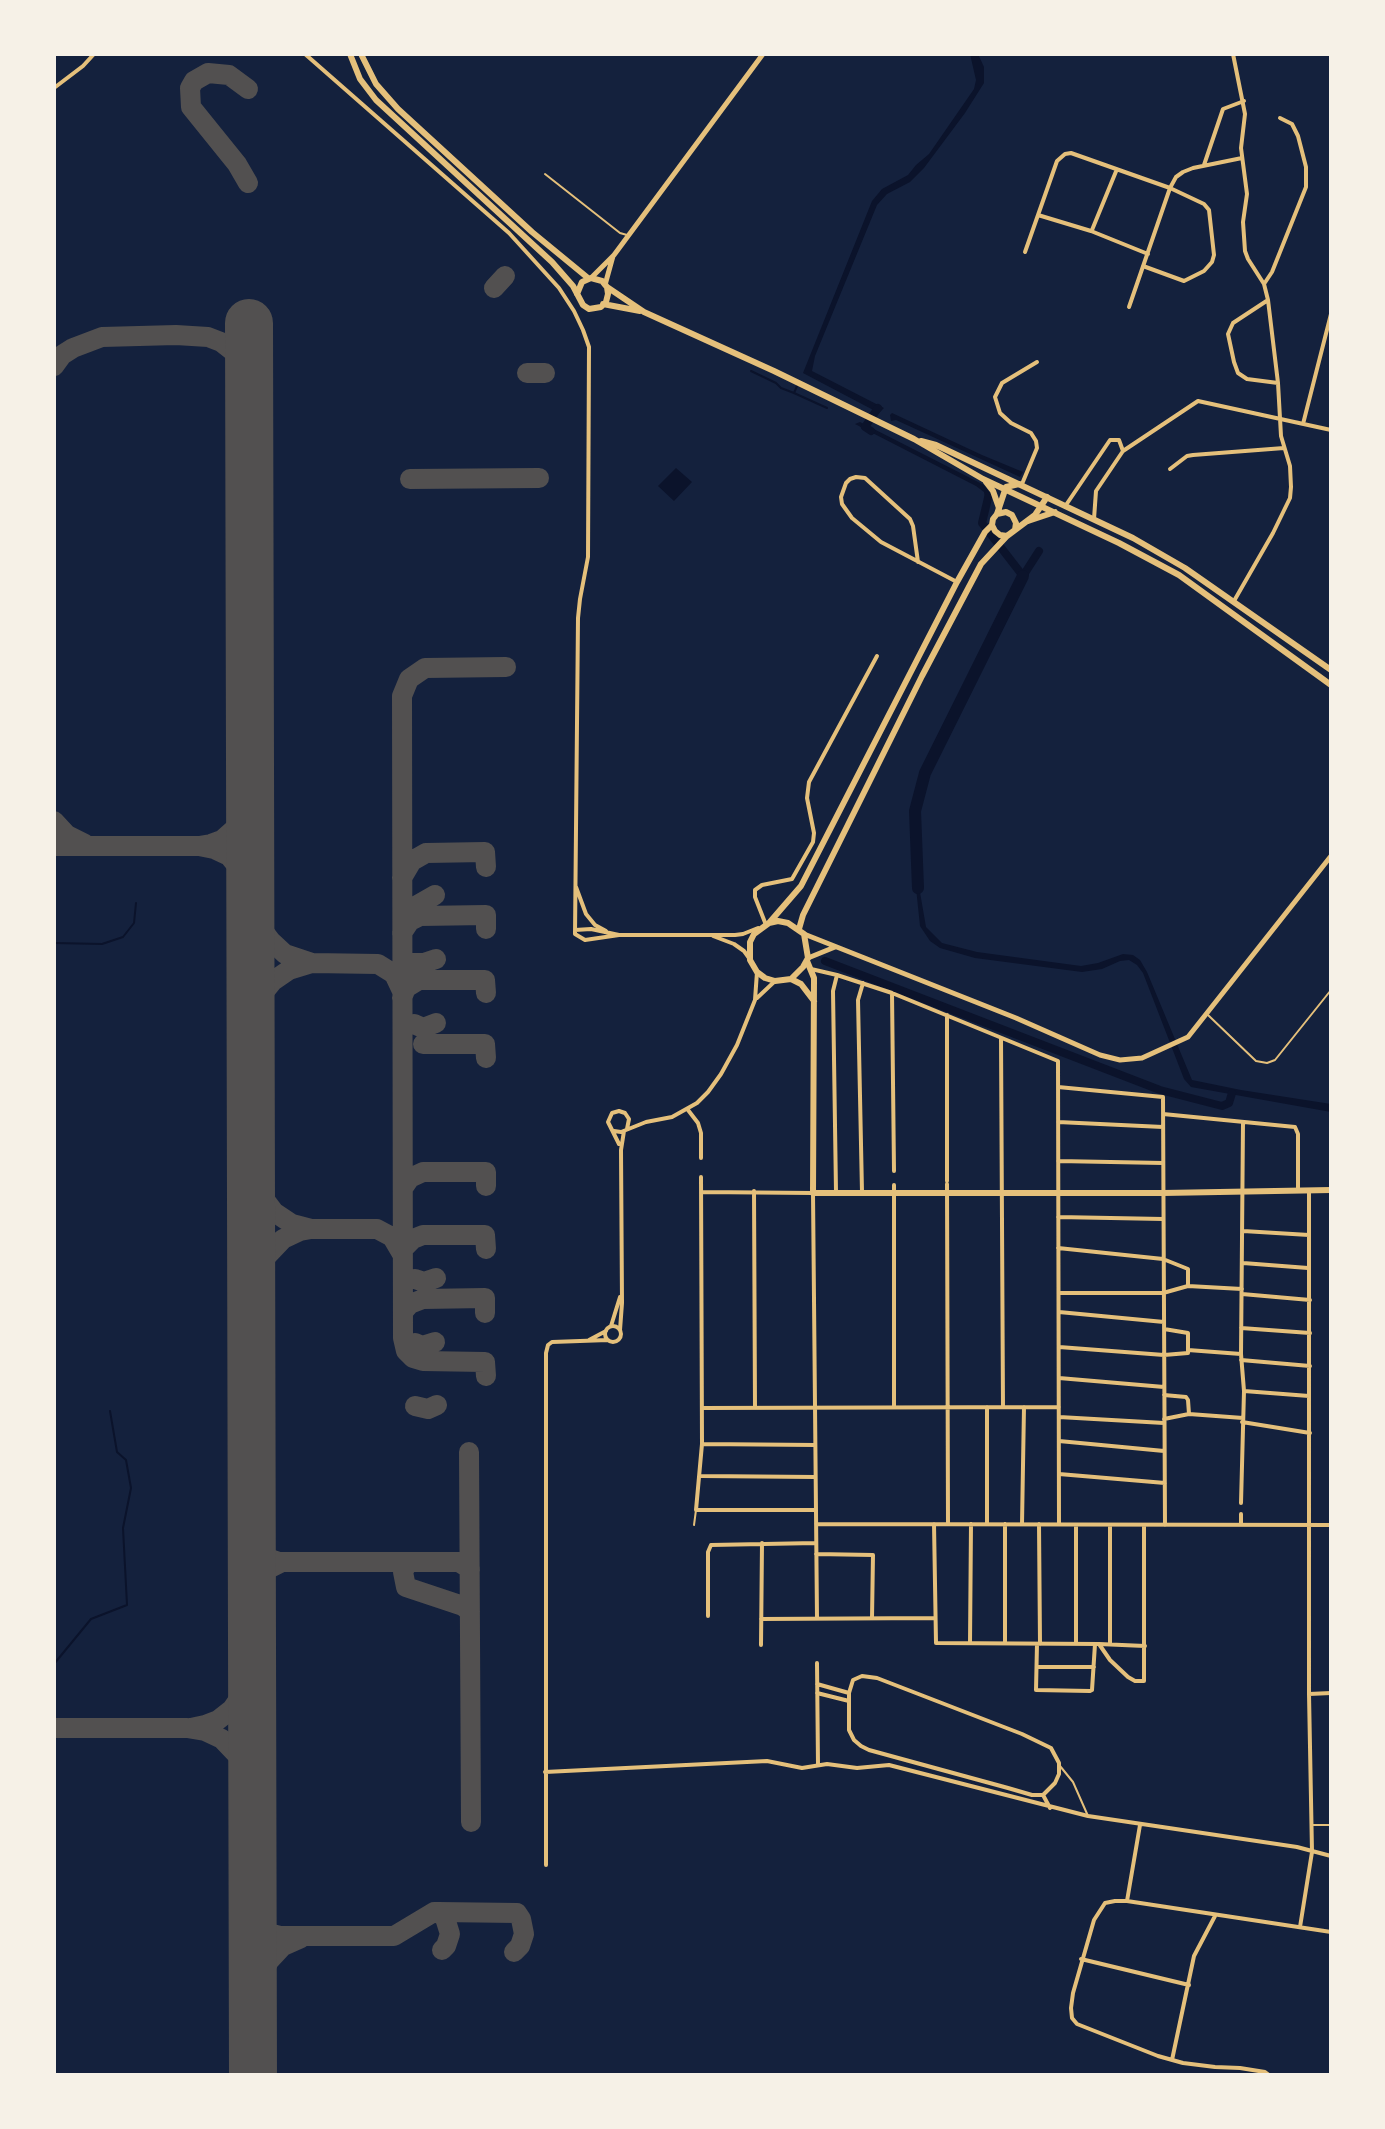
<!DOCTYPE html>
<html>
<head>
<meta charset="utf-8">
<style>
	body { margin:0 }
	#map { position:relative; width:1385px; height:2129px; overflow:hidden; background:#14213d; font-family:"Archivo Narrow",sans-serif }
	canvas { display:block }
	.frame { position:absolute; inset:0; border:56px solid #f6f1e7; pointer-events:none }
</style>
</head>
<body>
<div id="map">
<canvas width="1385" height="2129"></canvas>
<div class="frame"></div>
</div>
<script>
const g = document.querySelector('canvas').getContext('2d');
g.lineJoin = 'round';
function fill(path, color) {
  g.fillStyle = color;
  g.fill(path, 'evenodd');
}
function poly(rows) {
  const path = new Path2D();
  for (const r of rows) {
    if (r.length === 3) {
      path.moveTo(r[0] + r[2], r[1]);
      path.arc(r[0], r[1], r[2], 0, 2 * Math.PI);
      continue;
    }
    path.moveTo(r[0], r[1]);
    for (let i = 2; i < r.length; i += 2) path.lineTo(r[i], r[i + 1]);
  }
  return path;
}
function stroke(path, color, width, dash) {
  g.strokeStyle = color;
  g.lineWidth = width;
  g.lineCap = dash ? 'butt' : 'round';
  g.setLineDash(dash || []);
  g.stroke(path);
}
const water = poly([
	[970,54,978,54,984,67,984,83,965,113,924,168,910,182,887,194,877,205,815,356,812,371,884,408,879,413,803,373,872,201,882,189,908,175,916,165,929,154,974,89,976,80],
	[892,413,982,455,1023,472,1020,477,896,420,891,421,890,415],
	[860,422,984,485,991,494,991,499,988,509,983,506,985,499,984,492,976,486,855,424],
	[676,468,692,482,674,501,658,486],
	[917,875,926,927,942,943,977,952,1081,966,1098,963,1123,954,1133,955,1140,960,1147,972,1192,1080,1241,1090,1331,1104,1331,1112,1191,1087,1184,1079,1143,973,1137,965,1129,960,1120,961,1102,969,1082,972,975,958,940,948,930,941,920,926,916,888]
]);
const stream = poly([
	[751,371,776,383,781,388,794,393],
	[797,386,794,393,827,408],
	[54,943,102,944,123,937,134,923,136,903],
	[54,1664,91,1619,127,1605,123,1528,131,1488,126,1460,117,1452,110,1411]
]);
const canal = poly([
	[871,431,865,427,878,408],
	[988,498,982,523,1023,576,1039,551],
	[825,961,1160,1090,1222,1106,1229,1103,1232,1093]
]);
const river = poly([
	[918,888,915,811,925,773,1023,576]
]);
const taxiway = poly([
	[248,183,237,164,191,107,190,88,194,81,208,73,229,75,248,89],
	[494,288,505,276],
	[54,366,62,355,73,348,102,337,176,335,208,337,221,342,235,353,246,372,249,387],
	[527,373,545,373],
	[410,479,539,478],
	[54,821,67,835,85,844],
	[54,846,199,846,211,844,222,840,240,824,245,814,250,795],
	[199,846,214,849,229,856,242,872,249,886,258,924,271,941,285,954,312,963],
	[402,878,412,861,426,853,485,852,486,867],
	[414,907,435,895],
	[402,933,410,921,420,916,486,915,486,929],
	[413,963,424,963,436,959],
	[402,998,406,988,419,980,485,980,486,993],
	[252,1019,260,997,273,981,289,970,312,963,378,964,394,974,402,991],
	[414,1024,423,1028,436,1023],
	[423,1044,485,1044,486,1058],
	[252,1169,259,1192,274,1212,292,1224,311,1229],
	[403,1188,410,1178,423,1172,486,1172,486,1186],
	[403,1249,413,1239,423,1235,485,1235,486,1249],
	[415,1279,424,1282,436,1278],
	[251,1295,255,1276,263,1260,283,1239,300,1231,311,1229,377,1229,392,1237,402,1254],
	[403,1312,410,1304,423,1299,485,1298,485,1313],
	[415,1343,422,1346,435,1342],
	[486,1376,485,1362,423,1361,413,1358,406,1351,403,1338,402,696,409,679,425,668,506,667],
	[415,1406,428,1409,437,1405],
	[469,1452,471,1822],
	[252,1525,256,1542,260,1550,270,1559,279,1562,459,1562,470,1569],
	[411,1562,406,1566,403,1572,406,1587,463,1606,470,1612],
	[253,1595,256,1583,264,1571,282,1562],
	[54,1728,187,1728,205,1731,222,1739,243,1761,252,1787],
	[191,1728,205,1725,218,1720,232,1709,246,1689,252,1666],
	[251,1892,255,1914,260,1926,268,1933,280,1936,394,1936,434,1912,438,1912,445,1918,450,1934,446,1946,442,1950],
	[438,1912,517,1913,521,1919,524,1934,520,1946,514,1952],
	[253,2002,257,1982,269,1961,283,1946,301,1938]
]);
const runway = poly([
	[249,323,253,2075]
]);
const service = poly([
	[545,174,620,233,627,235],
	[1208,1015,1256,1061,1267,1063,1275,1060,1331,990],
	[694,1525,696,1510],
	[1060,1766,1073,1782,1088,1816],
	[1312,1825,1331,1825]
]);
const minor = poly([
	[305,54,509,233,559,288,574,311,583,330,589,347,588,557,580,599,578,618,575,934,585,940,619,935,591,929,575,930],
	[1233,54,1245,114,1241,148,1247,194,1243,222,1245,251,1248,259,1264,284,1268,300,1278,383,1281,436,1290,466,1291,487,1290,498,1273,533,1234,601],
	[54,88,83,66,94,54],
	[1204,165,1223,109,1244,101],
	[1038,215,1091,231,1148,254],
	[1092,230,1117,169],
	[1025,252,1057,161,1065,154,1071,153,1170,188,1204,204,1209,210,1214,255,1212,262,1204,271,1184,281,1143,266],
	[1264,284,1272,272,1306,187,1306,167,1298,136,1292,124,1280,118],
	[1268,300,1233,323,1228,334,1234,362,1238,373,1247,379,1278,383],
	[1129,307,1170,188,1176,177,1183,172,1193,168,1242,158],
	[1303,424,1331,314],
	[1170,469,1187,456,1193,455,1284,448],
	[1022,484,1037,448,1036,441,1031,433,1011,423,1000,413,995,397,1002,383,1037,362],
	[1066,505,1110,440,1119,440,1123,451],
	[1094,519,1096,491,1123,451,1198,401,1331,430],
	[918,562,913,526,910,519,865,478,856,477,850,479,846,483,841,497,842,504,852,518,881,542,957,582],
	[576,887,586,914,595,925,606,931],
	[766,925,755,897,755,890,762,885,792,879,813,842,814,833,807,798,809,782,877,656],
	[620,935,735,935,743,934,758,928],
	[713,936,734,944,744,951,749,958],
	[811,969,837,975,892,993,1058,1061,1059,1524],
	[892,993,894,1171],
	[757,998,774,982],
	[947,1015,947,1181],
	[1001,1038,1003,1407],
	[1058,1087,1163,1097,1165,1525],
	[688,1110,698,1123,701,1133,701,1158],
	[1163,1114,1295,1127,1298,1134,1298,1190],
	[1058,1122,1163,1127],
	[614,1131,621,1132,646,1122,672,1117,697,1103,708,1092,721,1074,737,1045,755,1000,757,972],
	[619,1144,608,1122,612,1113,619,1111,625,1113,629,1119,627,1129],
	[1058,1161,1163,1163],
	[701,1177,702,1444,696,1510,815,1510],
	[947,1184,948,1524],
	[894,1185,894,1407],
	[754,1191,755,1408],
	[701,1192,813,1193,817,1618],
	[836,1192,833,991,837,975],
	[862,1192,858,1000,863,983],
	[1058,1217,1163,1219],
	[1243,1231,1309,1235],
	[1058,1248,1163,1259,1188,1269,1188,1286],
	[1243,1263,1308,1268],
	[1059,1293,1163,1293,1188,1286,1242,1289],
	[1242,1294,1310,1300],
	[1059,1312,1164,1322],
	[611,1326,620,1297],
	[613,1334,8],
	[1241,1328,1310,1333],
	[620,1330,622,1303,621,1150,624,1131],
	[589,1340,606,1331],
	[1059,1347,1164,1355,1188,1353,1188,1333,1164,1329],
	[1188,1350,1241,1354],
	[1241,1360,1310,1366],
	[1059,1378,1164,1387],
	[1244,1391,1309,1396],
	[1164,1395,1186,1397,1188,1400,1189,1414],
	[702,1408,1059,1407],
	[1059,1417,1164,1423],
	[1164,1419,1189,1414,1243,1418],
	[1242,1422,1310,1433],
	[1059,1441,1164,1451],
	[702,1444,815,1445],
	[1059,1474,1165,1483],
	[701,1476,815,1477],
	[1241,1503,1244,1391,1241,1354,1243,1122],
	[1241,1514,1241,1525],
	[816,1524,1331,1525],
	[934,1524,936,1643,1099,1644,1145,1646],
	[987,1524,987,1407],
	[1022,1524,1024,1407],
	[1039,1524,1040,1644],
	[816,1554,873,1555,872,1618],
	[708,1616,708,1552,711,1545,816,1543],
	[761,1619,935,1618],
	[970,1643,971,1524],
	[1005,1643,1005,1524],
	[1037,1644,1036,1690,1090,1691,1092,1690,1095,1644],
	[1076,1644,1076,1525],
	[1099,1644,1110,1660,1128,1677,1135,1681,1144,1681,1144,1525],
	[1110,1644,1110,1525],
	[761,1645,762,1543],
	[817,1663,818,1765],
	[1037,1667,1094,1667],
	[817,1684,849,1693],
	[817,1693,849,1701],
	[1309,1694,1331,1693],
	[545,1772,767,1761,802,1768,827,1764,857,1768,889,1765,1088,1816,1297,1847,1331,1856],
	[1043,1795,1032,1795,1008,1788,869,1750,861,1746,854,1740,849,1730,849,1693,853,1680,862,1676,877,1678,1022,1734,1051,1748,1059,1763,1059,1774,1055,1783,1043,1795,1050,1808],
	[546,1865,546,1353,548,1345,552,1342,608,1340],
	[1127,1901,1140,1825],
	[1300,1927,1312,1852,1309,1694,1309,1190],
	[1081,1959,1189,1985],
	[1172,2060,1194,1956,1215,1916],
	[1269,2075,1265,2072,1240,2068,1215,2067,1183,2063,1158,2056,1077,2024,1072,2018,1071,2008,1073,1993,1094,1920,1105,1903,1115,1901,1127,1901,1331,1932]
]);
const tertiary = poly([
	[591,278,614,255,763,54],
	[605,285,613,256],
	[804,934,1016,1018,1100,1055,1120,1060,1142,1058,1188,1037,1331,856],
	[808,958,835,947]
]);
const secondary = poly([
	[992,525,995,531,1000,535,1007,536,1015,530,1016,523,1012,515,1006,512,997,514],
	[992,525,993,519,997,514,1006,487,1019,484],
	[1015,530,1035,515,1047,497],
	[769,923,778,921,788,923,804,934,808,958,803,967,791,979,775,981,765,978,757,972,750,960,750,942,754,934,769,923,801,886,957,582,985,532,992,525],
	[799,929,803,915,922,676,981,564,1007,536],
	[807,961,814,978,813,1193,1163,1193,1331,1190],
	[791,979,801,984,814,1001]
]);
const primary = poly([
	[350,54,360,79,376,100,552,262,573,286,583,305,589,309,601,307,606,302,608,294,607,287,602,281,591,278,582,282,577,294],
	[361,54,376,84,398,109,532,232,588,278],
	[607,287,644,312,774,371,914,439,983,479,1119,543,1179,575,1331,685],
	[603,304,640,311],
	[921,441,936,445,993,472,1133,538,1185,568,1331,670],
	[986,482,993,491,999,508],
	[1028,521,1055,512]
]);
fill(water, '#0b132b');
stroke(stream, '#0b132b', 2);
stroke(canal, '#0b132b', 8);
stroke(river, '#0b132b', 12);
stroke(taxiway, '#525050', 20);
stroke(runway, '#525050', 48);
stroke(service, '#e5c07b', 2);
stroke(minor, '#e5c07b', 4);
stroke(tertiary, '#e5c07b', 5);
stroke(secondary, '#e5c07b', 6);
stroke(primary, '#e5c07b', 6);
</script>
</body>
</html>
